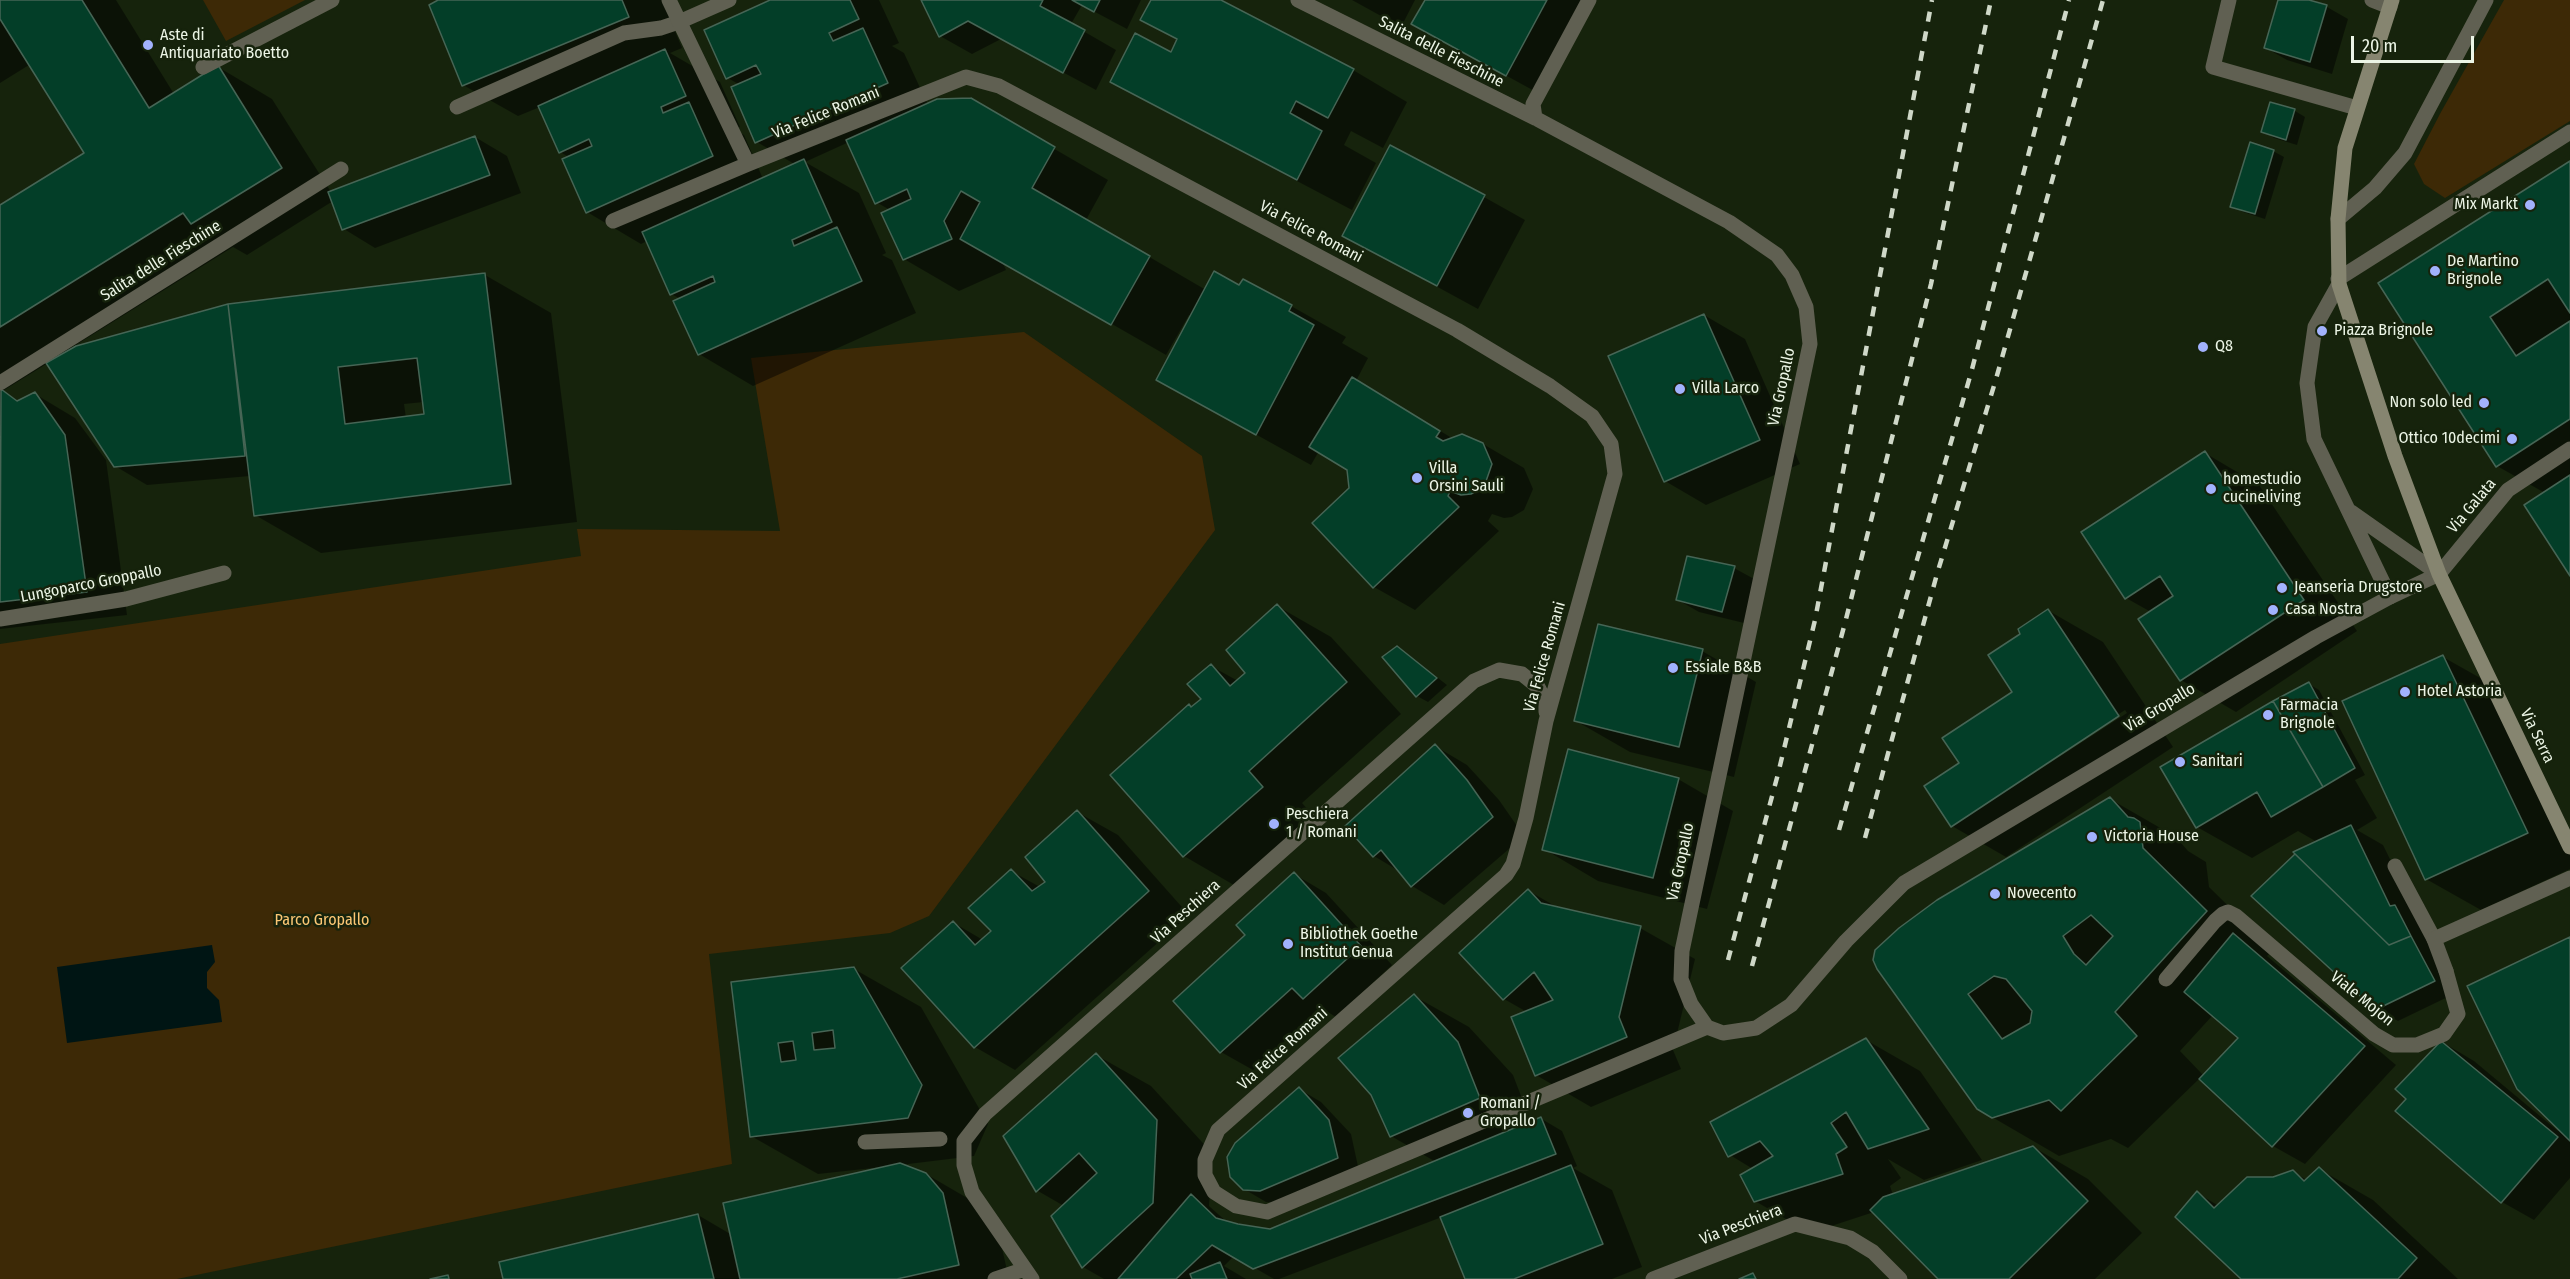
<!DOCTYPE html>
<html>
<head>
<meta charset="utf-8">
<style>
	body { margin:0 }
	#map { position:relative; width:2570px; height:1279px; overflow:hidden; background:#16230c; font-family:"Fira Sans Condensed",sans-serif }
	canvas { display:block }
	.scale { position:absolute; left:2351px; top:36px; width:123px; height:27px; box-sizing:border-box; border:3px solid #ecf5e6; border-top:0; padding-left:8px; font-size:18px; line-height:21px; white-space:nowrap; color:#ecf5e6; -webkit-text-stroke:4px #16230c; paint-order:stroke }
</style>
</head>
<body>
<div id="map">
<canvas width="2570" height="1279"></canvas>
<div class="scale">20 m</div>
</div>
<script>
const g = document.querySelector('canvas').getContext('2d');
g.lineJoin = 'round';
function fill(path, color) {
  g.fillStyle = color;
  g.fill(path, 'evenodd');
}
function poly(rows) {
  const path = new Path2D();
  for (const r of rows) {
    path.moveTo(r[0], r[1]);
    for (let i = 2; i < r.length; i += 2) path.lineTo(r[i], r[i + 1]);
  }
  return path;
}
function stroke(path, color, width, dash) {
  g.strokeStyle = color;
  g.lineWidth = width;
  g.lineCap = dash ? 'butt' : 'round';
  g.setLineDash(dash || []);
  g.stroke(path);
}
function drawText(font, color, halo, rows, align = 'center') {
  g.font = font + ' "Fira Sans Condensed",sans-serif';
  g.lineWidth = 5;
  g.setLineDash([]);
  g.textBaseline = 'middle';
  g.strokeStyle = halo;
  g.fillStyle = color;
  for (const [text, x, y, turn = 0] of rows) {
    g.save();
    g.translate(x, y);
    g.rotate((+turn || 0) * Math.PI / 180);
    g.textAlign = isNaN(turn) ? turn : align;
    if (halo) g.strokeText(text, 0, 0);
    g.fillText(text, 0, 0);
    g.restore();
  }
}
const green = poly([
	[203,0,305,0,226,41],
	[2504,0,2570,0,2570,121,2445,198,2424,184,2414,164,2441,112],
	[1024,332,1202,456,1215,530,929,916,890,933,709,954,732,1164,177,1279,0,1279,0,644,581,556,577,529,780,531,751,358]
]);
const water = poly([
	[212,945,215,962,207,972,207,988,219,1000,222,1022,67,1043,57,967]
]);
const shadow = poly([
	[0,0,116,0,174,94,218,67,272,99,331,192,475,137,507,156,521,193,375,248,344,229,333,201,247,255,233,247,71,348,227,306,229,308,485,275,551,313,577,522,321,553,255,515,250,476,147,485,115,466,48,363,1,392,19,402,35,394,75,418,106,460,127,615,0,629,0,207,86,153,29,65,0,83],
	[424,402,426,415,406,418,404,404],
	[441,0,662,0,682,48,670,53,720,82,740,127,734,129,744,135,763,179,796,165,757,142,740,85,728,78,773,0,879,0,899,43,892,46,904,53,928,105,970,100,1108,180,1086,220,1206,290,1240,287,1291,306,1346,337,1342,343,1368,358,1356,381,1452,438,1483,444,1524,468,1533,489,1524,510,1512,517,1504,518,1492,514,1488,521,1499,531,1415,610,1374,587,1348,469,1319,451,1311,465,1158,380,1191,317,1189,315,1166,355,1002,261,1006,270,959,291,904,259,890,210,876,202,849,142,805,162,859,193,886,253,882,255,892,260,916,313,753,386,699,354,681,299,671,294,647,241,641,244,587,212,569,157,560,152,540,107,518,116,463,85],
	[923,0,1141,0,1127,29,1082,5,1071,24,1116,50,1096,90,1001,39,972,54,940,36],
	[1153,0,1218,0,1353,70,1407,102,1383,148,1351,131,1344,145,1376,163,1352,210,1166,112,1112,81,1171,54,1178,40,1142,20],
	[1352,0,1415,0,1401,27],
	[1426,0,1588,0,1538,93,1445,42],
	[2280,0,2304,0,2327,7,2348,19,2332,74,2287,60,2266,48],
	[2271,103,2295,111,2305,117,2297,145,2274,138,2263,131],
	[2273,151,2284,157,2265,219,2243,212,2232,206],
	[2570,162,2570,573,2545,493,2497,466,2380,284],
	[1484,197,1525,220,1478,309,1344,236],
	[1704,315,1745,339,1800,464,1706,505,1665,481],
	[2205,453,2259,485,2357,631,2236,712,2181,680,2151,612,2126,598,2083,533],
	[1734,568,1756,580,1744,623,1699,612,1678,600],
	[1277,606,1331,637,1401,714,1302,803,1316,819,1239,888,1184,856,1112,776,1203,700,1211,666,1238,681,1248,673],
	[2049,611,2103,642,2173,747,2006,857,1952,826,1961,763,2014,692,2022,635],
	[2125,710,2127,713,2008,790,2008,787],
	[1702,651,1756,682,1734,777,1630,752,1576,721],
	[1407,654,1447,685,1428,702,1417,696],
	[2443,657,2498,688,2570,840,2570,869,2481,910,2426,879],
	[2309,684,2319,690,2365,775,2355,780,2377,818,2357,830,2383,845,2456,993,2398,1021,2375,1008,2295,855,2301,859,2317,842,2298,831,2252,858,2197,827],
	[1435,746,1467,765,1499,800,1524,836,1444,905,1412,886,1399,871,1374,856,1347,826],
	[1678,779,1733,811,1707,909,1598,881,1544,849],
	[2110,799,2176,837,2188,851,2206,862,2209,887,2273,950,2267,956,2396,1065,2305,1164,2273,1146,2200,1078,2128,1148,2111,1139,2059,1156,1992,1117,1874,960],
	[2213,1015,2240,1038,2204,1076,2180,1051],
	[1077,812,1118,835,1189,915,1015,1070,975,1047,954,923,983,940,993,931,1011,871,1040,887,1047,882],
	[1294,874,1326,893,1392,965,1336,1017,1321,1008,1253,1070,1221,1052,1175,1001,1247,935],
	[1529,891,1560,909,1640,928,1695,959,1673,1050,1681,1069,1591,1107,1536,1075,1527,1012,1504,999],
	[2570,939,2570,1178,2534,1220,2502,1202,2409,1098,2442,1042,2474,1061,2558,1131],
	[854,969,921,1007,988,1124,974,1156,900,1165,926,1174,981,1206,997,1226,1009,1279,505,1279,698,1215,732,1235,882,1169,882,1167,818,1174,751,1136,733,983],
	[1414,996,1469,1027,1513,1075,1531,1122,1540,1118,1562,1131,1577,1166,1573,1168,1612,1190,1642,1267,1612,1279,1466,1279,1442,1217,1279,1279,1274,1279,1234,1256,1224,1266,1246,1279,1104,1279,1083,1267,1064,1206,1038,1191,1005,1137,1096,1055,1151,1086,1212,1153,1209,1206,1228,1223,1270,1230,1436,1162,1391,1136],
	[1866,1040,1920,1071,1982,1160,1924,1180,1888,1159,1901,1178,1890,1186,1893,1195,2033,1147,2088,1179,2142,1233,2095,1279,1941,1279,1874,1212,1810,1233,1755,1201,1753,1169,1730,1155],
	[1299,1089,1321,1102,1351,1134,1359,1171,1282,1203,1266,1202,1244,1189],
	[2319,1169,2373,1200,2458,1279,2243,1279,2197,1193,2219,1206,2293,1172,2307,1180]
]);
const building = poly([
	[0,0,82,0,149,108,218,65,282,168,191,224,183,213,0,327,0,205,84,153,0,19,0,0],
	[438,0,622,0,629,17,462,86,429,5,438,0],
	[770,0,850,0,859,19,829,33,833,41,863,28,888,83,755,143,731,87,761,74,756,65,726,79,704,30,770,0],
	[921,0,1043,0,1040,6,1085,30,1063,73,968,21,939,37,921,0],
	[1072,0,1100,0,1094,12,1072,0],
	[1151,0,1221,0,1354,69,1328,118,1296,101,1290,113,1322,131,1297,180,1110,82,1135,33,1171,52,1177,39,1140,20,1151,0],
	[1425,0,1547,0,1506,76,1411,24,1425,0],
	[2278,0,2309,0,2327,5,2310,62,2264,48,2278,0],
	[665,49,686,96,661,107,663,113,689,102,713,156,586,213,562,159,592,146,589,139,559,153,538,106,665,49],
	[971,98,1055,147,1032,188,1150,256,1111,325,960,239,980,202,961,191,944,221,952,239,903,260,881,213,911,199,907,189,875,204,846,140,937,99,971,98],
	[2270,102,2295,109,2286,140,2261,132,2270,102],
	[475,136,490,175,342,230,328,192,475,136],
	[2250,142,2274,150,2255,214,2230,207,2250,142],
	[1390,145,1485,195,1437,286,1342,236,1390,145],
	[804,159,832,222,792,240,794,246,837,227,862,281,698,355,673,301,715,282,713,276,670,295,642,232,804,159],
	[2570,161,2570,313,2548,279,2490,317,2516,356,2570,321,2570,419,2496,467,2378,283,2570,161],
	[1214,271,1239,285,1243,279,1292,305,1289,311,1314,325,1256,435,1156,380,1214,271],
	[485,273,511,484,254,516,228,304,485,273],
	[417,358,424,414,345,424,338,367,417,358],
	[228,304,245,456,114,467,46,363,76,346,228,304],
	[1704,314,1760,440,1664,482,1608,356,1704,314],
	[1352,377,1440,431,1436,437,1443,441,1462,434,1483,443,1492,464,1484,487,1471,494,1461,495,1450,491,1448,496,1459,507,1373,588,1312,523,1349,488,1347,470,1309,447,1352,377],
	[1,389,17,401,35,392,65,435,87,592,0,602,1,389],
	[2205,451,2304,600,2180,681,2138,619,2173,596,2160,576,2125,599,2081,532,2205,451],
	[2570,475,2570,576,2524,505,2570,475],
	[1687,556,1735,566,1722,612,1676,600,1687,556],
	[1277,604,1347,682,1249,771,1263,787,1183,857,1110,775,1189,704,1191,707,1201,699,1187,684,1211,664,1230,686,1245,673,1226,650,1277,604],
	[2048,609,2119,716,1951,827,1924,786,1959,763,1942,738,2012,692,1988,655,2020,634,2018,629,2048,609],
	[1598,624,1703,649,1679,747,1574,721,1598,624],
	[1397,646,1437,678,1416,697,1382,657,1397,646],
	[2443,655,2528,833,2425,880,2342,701,2443,655],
	[2309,682,2355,768,2323,787,2273,701,2309,682],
	[2273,701,2323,787,2271,817,2257,792,2196,828,2160,767,2273,701],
	[1435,744,1467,780,1493,817,1411,887,1381,850,1373,857,1345,826,1435,744],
	[1568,749,1679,778,1653,878,1542,850,1568,749],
	[2110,797,2128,817,2134,818,2140,822,2143,848,2207,911,2115,1012,2137,1036,2061,1111,2049,1100,1992,1118,1977,1109,1877,969,1873,960,1875,950,1899,928,1937,900,2110,797],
	[2091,915,2113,936,2086,965,2074,954,2063,936,2091,915],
	[1994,976,2006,979,2032,1011,2030,1023,2002,1039,1968,994,1994,976],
	[1077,810,1149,891,974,1048,901,968,953,921,975,945,991,931,968,908,1011,869,1032,891,1045,882,1025,857,1077,810],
	[2351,825,2390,906,2395,905,2411,936,2389,945,2293,852,2351,825],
	[2295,854,2389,945,2411,936,2435,981,2375,1010,2251,896,2295,854],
	[1294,872,1361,946,1303,999,1292,988,1220,1053,1173,1001,1245,935,1236,925,1294,872],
	[1528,889,1541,903,1641,926,1619,1017,1627,1037,1535,1076,1511,1017,1553,1000,1534,972,1503,1000,1459,953,1528,889],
	[2233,933,2365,1046,2272,1147,2199,1079,2238,1038,2184,992,2233,933],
	[2570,937,2570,1141,2517,1089,2467,986,2570,937],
	[854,967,922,1085,908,1118,750,1137,731,982,854,967],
	[833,1030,835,1048,814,1050,812,1033,833,1030],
	[793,1041,796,1060,781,1062,778,1043,793,1041],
	[1414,994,1458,1042,1480,1098,1390,1137,1371,1095,1338,1058,1414,994],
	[1866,1038,1929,1129,1868,1149,1846,1112,1831,1123,1847,1147,1836,1154,1843,1174,1754,1202,1740,1175,1773,1156,1760,1141,1728,1157,1710,1122,1866,1038],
	[2441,1041,2558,1137,2501,1203,2395,1111,2406,1099,2395,1089,2441,1041],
	[1096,1053,1157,1120,1153,1203,1082,1268,1051,1216,1097,1173,1079,1153,1036,1192,1003,1136,1096,1053],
	[1299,1087,1329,1120,1338,1158,1260,1191,1243,1190,1230,1177,1227,1157,1235,1143,1299,1087],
	[1541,1117,1556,1154,1253,1269,1212,1245,1176,1279,1118,1279,1191,1194,1216,1218,1238,1224,1270,1229,1541,1117],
	[2033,1146,2088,1201,2009,1279,1938,1279,1870,1210,1883,1197,2033,1146],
	[900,1163,926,1173,943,1193,959,1265,897,1279,740,1279,723,1203,900,1163],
	[1571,1165,1603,1244,1514,1279,1465,1279,1440,1217,1571,1165],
	[2319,1167,2417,1258,2398,1279,2241,1279,2175,1217,2197,1191,2214,1208,2247,1177,2273,1177,2293,1170,2304,1181,2319,1167],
	[698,1214,714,1279,503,1279,499,1262,698,1214],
	[1220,1262,1227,1279,1192,1279,1190,1274,1220,1262],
	[1753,1273,1756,1279,1739,1279,1753,1273],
	[448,1275,449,1279,430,1279,448,1275]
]);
const service = poly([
	[2229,0,2213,67,2357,108],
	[2372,0,2390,7],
	[2338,219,2375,188,2405,153,2486,0],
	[2395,866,2434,939],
	[2166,979,2215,921,2223,914,2228,912,2236,916,2374,1034,2393,1045,2417,1045,2444,1034,2458,1014,2446,971]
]);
const pedestrian = poly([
	[457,107,624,33,661,28,679,22],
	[865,1142,940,1139]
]);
const minor = poly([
	[669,0,748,164],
	[1298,0,1535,118,1729,222,1777,255,1792,275,1806,307,1810,344,1682,951,1681,979,1691,1004,1707,1027,1723,1033,1756,1028,1791,1005,1846,941,1904,883,2316,637,2390,597,2439,574,2508,490,2570,449],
	[679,22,729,0],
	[203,67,332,0],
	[1535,118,1533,104,1589,0],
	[613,221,748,164,966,77,999,86,1457,330,1550,386,1592,416,1611,444,1615,474,1546,721,1526,818,1513,864,1506,875,1218,1130,1205,1160,1205,1175,1214,1192,1236,1206,1267,1212,1707,1027],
	[2338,279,2570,132],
	[0,383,341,169],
	[0,619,126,599,224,573],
	[2446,971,2434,939,2570,878],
	[995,1279,1025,1269],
	[1032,1279,972,1192,964,1165,964,1141,985,1114,1474,681,1499,670,1522,674,1538,687,1546,703,1546,712],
	[1653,1279,1795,1224,1850,1238,1873,1252,1900,1279]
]);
const tertiary = poly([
	[2339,284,2315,327,2307,383,2314,439,2390,597],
	[2351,512,2439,574]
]);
const secondary = poly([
	[2392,0,2345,148,2338,219,2339,284,2395,456,2439,574,2570,847]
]);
const rail = poly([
	[1839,830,1971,373,2069,0],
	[1865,838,1937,574,1996,379,2103,0],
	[1728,960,1778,774,1815,620,1932,0],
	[1752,966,1845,623,1931,284,1991,0]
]);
const markers = [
	[148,45,6,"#a2b2fd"],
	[2530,205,6,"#a2b2fd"],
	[2435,271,6,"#a2b2fd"],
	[2322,331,6,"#a2b2fd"],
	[2203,347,6,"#a2b2fd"],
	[1680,389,6,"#a2b2fd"],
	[2484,403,6,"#a2b2fd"],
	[2512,439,6,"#a2b2fd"],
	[1417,478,6,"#a2b2fd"],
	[2211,489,6,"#a2b2fd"],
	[2282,588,6,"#a2b2fd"],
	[2273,610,6,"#a2b2fd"],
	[1673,668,6,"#a2b2fd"],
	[2405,692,6,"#a2b2fd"],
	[2268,715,6,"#a2b2fd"],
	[2180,762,6,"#a2b2fd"],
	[1274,824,6,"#a2b2fd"],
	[2092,837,6,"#a2b2fd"],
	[1995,894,6,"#a2b2fd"],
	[1288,944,6,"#a2b2fd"],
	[1468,1113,6,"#a2b2fd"]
];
const poiNames = [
	["Aste di",160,36],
	["Antiquariato Boetto",160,54],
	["Mix Markt",2518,205,"right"],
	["De Martino",2447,262],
	["Brignole",2447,280],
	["Piazza Brignole",2334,331],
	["Q8",2215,347],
	["Villa Larco",1692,389],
	["Non solo led",2472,403,"right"],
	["Ottico 10decimi",2500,439,"right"],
	["Villa",1429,469],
	["Orsini Sauli",1429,487],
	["homestudio",2223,480],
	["cucineliving",2223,498],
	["Jeanseria Drugstore",2294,588],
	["Casa Nostra",2285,610],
	["Essiale B&B",1685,668],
	["Hotel Astoria",2417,692],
	["Farmacia",2280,706],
	["Brignole",2280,724],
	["Sanitari",2192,762],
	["Peschiera",1286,815],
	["1 / Romani",1286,833],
	["Victoria House",2104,837],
	["Novecento",2007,894],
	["Bibliothek Goethe",1300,935],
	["Institut Genua",1300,953],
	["Romani /",1480,1104],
	["Gropallo",1480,1122]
];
const streetNames = [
	["Salita delle Fieschine",1441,52,27],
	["Via Felice Romani",826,113,-22],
	["Via Felice Romani",1311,232,28],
	["Salita delle Fieschine",161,261,-32],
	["Via Gropallo",1782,387,-78],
	["Via Galata",2472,506,-50],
	["Lungoparco Groppallo",91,584,-11],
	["Via Felice Romani",1545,657,-74],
	["Via Gropallo",2160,708,-31],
	["Via Serra",2537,736,64],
	["Via Gropallo",1681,862,-78],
	["Via Peschiera",1186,912,-42],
	["Viale Mojon",2362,999,39],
	["Via Felice Romani",1283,1049,-42],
	["Via Peschiera",1741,1225,-21]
];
const parkNames = [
	["Parco Gropallo",322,921]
];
fill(green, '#3d2906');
fill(water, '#001514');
fill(shadow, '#0007');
fill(building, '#033e28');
stroke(building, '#466555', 1.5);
stroke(service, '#606052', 15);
stroke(pedestrian, '#606052', 15);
stroke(minor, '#606052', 15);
stroke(tertiary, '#606052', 15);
stroke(secondary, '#868570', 15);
stroke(rail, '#cfd8c8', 4.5, [10, 10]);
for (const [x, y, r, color] of markers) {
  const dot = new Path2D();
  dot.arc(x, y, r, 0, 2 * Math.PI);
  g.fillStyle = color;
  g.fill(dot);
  stroke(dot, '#16230c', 2);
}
drawText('16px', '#ecf5e6', '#16230c', poiNames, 'left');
drawText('16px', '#ecf5e6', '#16230c', streetNames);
drawText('16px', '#fcc775', '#16230c', parkNames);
</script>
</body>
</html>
